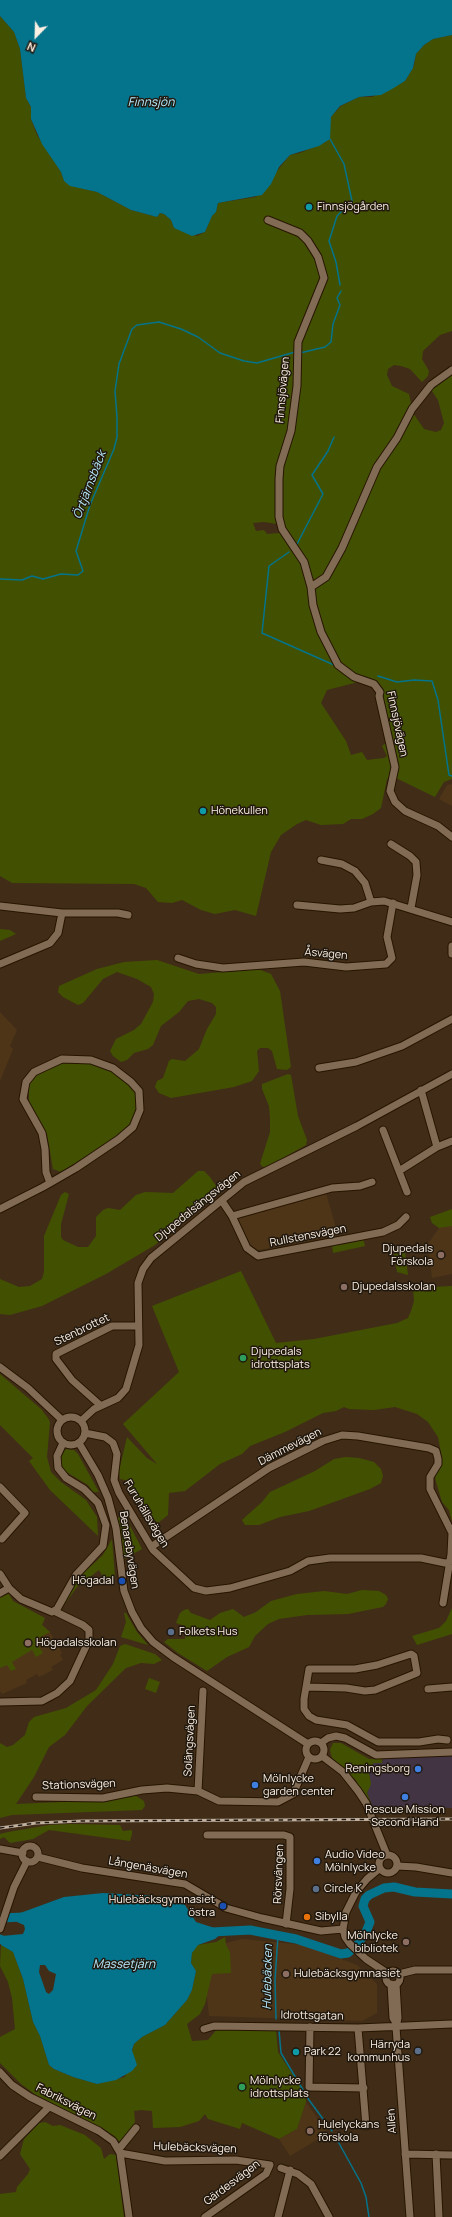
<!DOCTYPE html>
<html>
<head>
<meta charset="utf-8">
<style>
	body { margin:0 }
	#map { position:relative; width:452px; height:2217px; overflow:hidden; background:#412d17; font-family:Manrope,sans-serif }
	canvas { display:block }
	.north { position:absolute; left:16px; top:16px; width:40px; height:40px; -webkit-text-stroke:3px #20180e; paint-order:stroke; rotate:203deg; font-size:11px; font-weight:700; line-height:16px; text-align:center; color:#fef1e4 }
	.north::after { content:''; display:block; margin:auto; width:14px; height:18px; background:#fef1e4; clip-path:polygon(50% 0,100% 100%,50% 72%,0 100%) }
</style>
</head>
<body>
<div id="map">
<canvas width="452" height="2217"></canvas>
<div class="north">N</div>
</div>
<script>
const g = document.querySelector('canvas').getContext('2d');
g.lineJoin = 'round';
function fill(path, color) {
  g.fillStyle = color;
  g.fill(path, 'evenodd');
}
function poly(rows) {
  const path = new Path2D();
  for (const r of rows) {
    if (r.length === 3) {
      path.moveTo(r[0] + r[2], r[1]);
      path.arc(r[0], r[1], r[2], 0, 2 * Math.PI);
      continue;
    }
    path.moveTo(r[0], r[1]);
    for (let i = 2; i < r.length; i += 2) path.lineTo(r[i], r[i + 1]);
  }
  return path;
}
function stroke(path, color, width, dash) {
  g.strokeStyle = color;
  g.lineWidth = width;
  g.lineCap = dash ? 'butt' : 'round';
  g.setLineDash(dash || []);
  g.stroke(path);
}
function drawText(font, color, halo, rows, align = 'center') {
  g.font = font + ' Manrope,sans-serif';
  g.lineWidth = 3;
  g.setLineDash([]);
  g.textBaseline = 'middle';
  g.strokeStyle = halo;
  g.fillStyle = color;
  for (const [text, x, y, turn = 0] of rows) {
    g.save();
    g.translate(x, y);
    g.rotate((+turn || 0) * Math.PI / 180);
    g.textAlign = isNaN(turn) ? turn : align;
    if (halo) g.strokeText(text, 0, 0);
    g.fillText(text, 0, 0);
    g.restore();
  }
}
const commercial = poly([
	[452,1753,452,1808,387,1807,374,1811,367,1793,370,1784,368,1767,373,1763,383,1761,383,1757]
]);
const built = poly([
	[452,784,452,806,439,799,447,785],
	[0,1012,17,1030,10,1046,13,1049,0,1081],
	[326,1193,338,1235,254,1251,250,1247,236,1216],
	[446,1226,452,1226,452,1274,432,1278,428,1244,439,1228],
	[12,1601,45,1618,42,1625,50,1632,62,1653,60,1655,63,1660,51,1667,53,1670,39,1677,37,1674,26,1680,27,1683,2,1694,0,1691,0,1609],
	[242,1939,304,1945,357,1965,377,1984,377,2013,362,2021,209,2016,203,1962,219,1945],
	[306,2102,328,2133,290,2156,279,2139,297,2129]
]);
const green = poly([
	[0,16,14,32,20,49,26,98,31,107,31,119,37,135,61,172,64,181,76,187,97,192,131,210,157,217,160,213,164,214,171,220,174,228,197,236,205,232,212,216,216,212,218,203,256,197,290,155,300,153,326,142,331,117,341,106,359,97,372,97,405,81,414,66,416,54,424,45,433,39,452,35,452,331,440,335,423,351,422,359,429,371,428,376,422,382,410,369,401,366,394,365,388,369,387,375,392,386,409,394,413,413,424,429,436,432,441,430,444,423,438,400,430,388,452,369,452,779,444,782,435,797,396,778,387,779,381,808,373,814,362,819,351,819,343,824,321,825,306,820,297,824,281,835,271,852,256,916,235,910,215,914,201,910,182,900,172,903,158,902,146,888,134,884,12,883,0,876],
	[264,522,277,524,279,533,267,534,264,530,256,531,253,523],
	[362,681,377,690,374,696,380,703,387,742,382,746,387,756,384,758,367,760,362,752,351,755,346,741,321,703,327,690],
	[0,929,10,930,16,934,0,941],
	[157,960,199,974,258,969,271,974,280,991,291,1067,287,1070,277,1069,272,1051,268,1048,260,1048,257,1051,259,1071,252,1081,234,1087,171,1098,159,1093,155,1087,157,1081,163,1078,169,1061,172,1059,185,1061,199,1049,207,1029,216,1014,216,1007,212,1003,199,999,188,1001,179,1012,161,1026,153,1045,148,1049,134,1053,127,1060,121,1062,113,1056,110,1051,116,1039,134,1030,141,1024,153,1002,154,994,151,987,137,979,117,972,103,979,83,1003,78,1005,63,997,58,992,59,986,97,969,124,962],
	[87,1061,115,1072,132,1085,138,1102,137,1112,128,1127,121,1134,61,1172,53,1169,47,1134,29,1102,29,1084,33,1077,63,1062],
	[288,1074,291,1075,298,1116,307,1140,306,1145,267,1167,263,1167,260,1164,270,1132,270,1118,269,1106,262,1089,262,1084],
	[198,1171,204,1171,210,1177,219,1190,155,1245,106,1274,42,1306,10,1315,0,1314,0,1279,19,1287,30,1286,42,1279,44,1272,44,1236,61,1195,65,1192,69,1194,61,1224,61,1237,63,1240,78,1247,88,1247,96,1236,96,1217,103,1210,108,1208,120,1210,136,1195,145,1192,173,1193],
	[452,1209,452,1226,439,1228,432,1223,430,1217],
	[363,1238,365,1246,333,1253,332,1245],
	[405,1252,408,1275,397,1272,394,1254],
	[241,1271,276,1343,314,1339,397,1323,408,1318,411,1311,414,1301,413,1288,452,1286,452,1522,449,1510,442,1502,435,1478,442,1458,438,1437,428,1422,417,1414,395,1407,374,1410,349,1409,344,1407,336,1411,323,1413,285,1432,250,1446,242,1454,220,1464,185,1491,169,1493,168,1515,158,1523,146,1512,125,1480,120,1479,119,1471,127,1437,147,1458,157,1464,123,1424,179,1372,152,1306],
	[0,1374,41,1409,48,1418,50,1422,47,1457,51,1472,61,1482,86,1500,97,1517,98,1536,50,1490,29,1461,33,1458,0,1425],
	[66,1449,74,1450,78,1454,99,1492,93,1492,88,1485,63,1470,60,1456],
	[346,1457,359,1458,374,1462,381,1469,383,1476,381,1483,370,1489,309,1511,280,1517,259,1525,245,1525,242,1520,262,1502,270,1492,315,1471,334,1459],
	[123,1512,142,1549,124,1559,118,1523,118,1518],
	[112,1539,115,1577,112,1585,106,1582,99,1570,77,1587,62,1608,78,1578,103,1555],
	[362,1590,379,1591,386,1595,388,1599,386,1604,383,1607,348,1614,307,1615,279,1619,268,1624,255,1636,249,1647,227,1657,207,1671,178,1653,164,1642,168,1639,185,1639,185,1626,176,1623,180,1613,184,1610,188,1609,191,1613,210,1620,220,1613,233,1609,244,1617,256,1612,271,1601,297,1594,324,1591,347,1594],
	[7,1591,13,1601,45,1618,42,1625,50,1632,35,1640,43,1653,36,1657,32,1650,12,1662,16,1669,11,1671,7,1665,0,1668,0,1595],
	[452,1608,452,1634,417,1645,412,1636,439,1628,446,1621],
	[124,1613,126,1613,137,1632,148,1645,121,1637,126,1622],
	[125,1644,155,1654,162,1660,154,1664,141,1663,126,1668,87,1706,65,1735,49,1747,34,1777,16,1804,85,1801,133,1794,144,1801,145,1806,142,1810,12,1815,0,1818,0,1743,7,1747,13,1745,25,1735,29,1722,34,1717,66,1708,96,1690,113,1664,120,1646],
	[149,1678,160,1682,156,1693,145,1689],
	[333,1743,341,1743,369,1759,382,1759,382,1763,373,1763,373,1768,368,1768,371,1784,367,1793,374,1811,371,1812,356,1780,332,1758,330,1750],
	[71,1824,120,1825,123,1831,132,1830,132,1834,130,1841,49,1830,33,1839,10,1843,4,1837,0,1839,0,1834,8,1832,49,1825],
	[225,1937,226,1945,230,1952,231,1973,212,1974,205,2004,200,2014,187,2024,192,2041,208,2040,218,2028,276,2031,278,2052,305,2094,306,2102,297,2129,279,2139,242,2123,240,2129,208,2119,205,2114,199,2121,180,2127,153,2128,152,2111,141,2110,134,2111,135,2121,133,2128,122,2144,113,2135,36,2095,21,2084,0,2063,0,2037,15,2029,12,1998,8,1982,0,1966,1,1945,13,1952,23,1979,33,2022,40,2036,49,2065,54,2069,73,2077,97,2084,125,2077,134,2044,142,2037,165,2025,187,2000,192,1990,196,1971,191,1963,192,1953,197,1945,216,1942],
	[45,2122,53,2126,60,2125,85,2135,101,2148,104,2159,110,2154,116,2155,124,2217,0,2217,0,2194,16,2192,17,2187,28,2174,30,2169,20,2154,24,2139,39,2123]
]);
const water = poly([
	[0,0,452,0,452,35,433,39,424,45,416,54,413,68,405,81,392,89,381,95,359,97,340,106,331,117,330,139,319,146,290,155,279,167,271,184,262,195,218,203,216,212,212,216,205,232,192,236,174,228,171,220,164,214,160,213,157,217,131,210,97,192,70,186,64,181,61,172,42,144,31,119,31,107,26,98,20,49,14,32,0,16],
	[103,1893,173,1897,185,1905,196,1922,224,1931,215,1939,198,1945,192,1953,191,1963,196,1971,192,1990,187,2000,165,2025,142,2037,134,2044,132,2050,137,2065,132,2071,116,2080,97,2084,73,2077,54,2069,49,2065,40,2036,33,2022,23,1979,13,1952,1,1945,2,1936,23,1934,25,1929,24,1925,17,1922,12,1916,64,1897],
	[40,1965,45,1965,49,1971,56,1974,53,1990,49,1994,46,1992,39,1972]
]);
const stream = poly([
	[330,139,344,164,352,201,337,216,329,241,336,262,340,285],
	[300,353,325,347,331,342,333,324,340,305,337,298,341,291],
	[296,546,323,494,312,475,328,451,334,437],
	[289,552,269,566,262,633,334,665],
	[0,579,22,580,32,576,43,579,61,574,78,575,83,571,76,551,90,505,114,449,117,437,117,417,115,391,119,364,132,329,137,325,159,322,181,329,198,337,220,353,244,361,257,363,295,352],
	[378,676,397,682,414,680,432,681,438,700,449,775,452,776],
	[276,2019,275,1980,278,1936],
	[279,2030,281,2053,309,2100,332,2131],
	[335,2136,361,2183,366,2197,369,2217]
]);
const river = poly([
	[0,1918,24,1917],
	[212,1932,250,1930,296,1939,341,1954,348,1953,357,1945,366,1932,370,1922,363,1906,365,1899,369,1895,384,1888,394,1887,415,1892,452,1894],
	[0,1939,2,1940]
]);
const minor = poly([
	[268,220,300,233,308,241,318,257,324,278,298,342,297,386,291,431,280,466,279,479,279,517,282,529,304,562,311,587],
	[452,370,431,385,412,409,397,438,377,467,342,548,326,577,311,587,313,605,321,632,338,665,354,677,374,684,380,692,379,696,395,767,390,791,395,802,405,811,438,826,452,837],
	[391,844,410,856,416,862,417,875,411,908],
	[321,860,342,864,355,871,365,883,371,902],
	[297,905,340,909,354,908,371,902,384,901,452,922],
	[0,906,62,913,118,913,128,915],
	[452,946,452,954],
	[178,958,196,964,223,968,304,962,346,967,386,964,392,958,387,937,393,903],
	[0,964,50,943,58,933,62,913],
	[319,1068,356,1062,402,1046,452,1019],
	[421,1090,437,1147],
	[383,1130,407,1192],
	[399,1171,437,1147,452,1141],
	[222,1201,232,1216,247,1248,258,1256,383,1232,398,1225,406,1217],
	[0,1209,43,1187,50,1183,76,1168,119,1139,133,1127,140,1110,139,1091,131,1082,113,1068,91,1060,62,1059,34,1072,26,1082,23,1099,42,1133,45,1149,46,1172,50,1183],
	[232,1216,332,1188,360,1186,372,1182],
	[0,1367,28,1388,62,1420],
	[100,1405,72,1380,56,1359,56,1354,112,1326,138,1326],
	[71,1431,14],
	[81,1421,94,1409,118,1398,126,1389,139,1345,138,1283,143,1269,151,1258,244,1182,357,1126,452,1074],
	[85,1433,105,1437,113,1443,117,1454,114,1480,119,1493,153,1550,194,1588,206,1591,230,1588,290,1571,308,1561,330,1558,421,1558,445,1563,452,1561],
	[79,1443,98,1475,108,1498,116,1528,124,1591,132,1612,141,1628,153,1642,173,1657,308,1744],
	[0,1487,25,1513,2,1539],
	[151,1547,269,1468,323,1441,342,1435,358,1436,429,1448,436,1451,438,1459,438,1464,430,1477,430,1489,452,1533,451,1554,443,1603],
	[0,1574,9,1588,21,1599,52,1612,57,1609,76,1575,103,1546,106,1525,98,1503,84,1489,66,1478,58,1468,57,1456,63,1443],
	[0,1593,9,1588],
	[306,1687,346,1688,365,1691,375,1690,417,1673,414,1656,411,1654,377,1665,355,1669,309,1669,304,1699,304,1709,309,1716,316,1720,347,1725,378,1742,419,1742,438,1739,447,1740],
	[428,1689,452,1687],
	[0,1702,42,1701,57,1693,70,1681,89,1640,89,1630,83,1625,54,1611],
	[315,1750,9],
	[321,1743,328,1738,336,1736,345,1738,376,1755,452,1752],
	[322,1756,343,1772,358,1791,366,1803,387,1855],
	[198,1791,203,1691],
	[36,1797,103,1798,142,1790,167,1788,198,1791,219,1801,278,1802,293,1794,309,1757],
	[207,1835,284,1835,290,1837,290,1889,286,1924],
	[30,1854,8],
	[0,1849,23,1853],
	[388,1864,9],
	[38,1857,82,1868,185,1884,226,1908,262,1918,321,1931,343,1929],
	[397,1866,416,1867,452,1873],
	[380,1868,367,1879,356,1892,346,1912,343,1929,345,1937,350,1944,366,1959,387,1973],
	[0,1929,14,1887,27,1861],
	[393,1978,7],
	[399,1974,415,1970,452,1970],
	[391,1984,393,2018,396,2023],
	[396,1984,398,2018,396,2027,410,2217],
	[310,2027,309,2087,364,2088],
	[358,2028,366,2126],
	[204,2029,214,2026,358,2028,452,2024],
	[0,2072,12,2085,30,2097,99,2131,113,2141,120,2153,129,2217],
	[119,2149,136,2128],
	[120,2153,165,2161,236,2160,270,2165,266,2174,205,2217],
	[405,2154,452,2155],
	[436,2154,439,2217],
	[0,2156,49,2107],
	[281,2168,298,2174,311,2184,329,2217],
	[278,2217,290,2170]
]);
const rail = poly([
	[0,1828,36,1823,82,1821,452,1819]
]);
const markers = [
	[309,207,4,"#0f9aa8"],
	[203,811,4,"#0f9aa8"],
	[441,1255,4,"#8d6e63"],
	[344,1287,4,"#8d6e63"],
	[243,1358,4,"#2e9e5b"],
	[122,1581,4,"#1a4fb4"],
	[171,1632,4,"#5c6f8a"],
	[28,1643,4,"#8d6e63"],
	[418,1769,4,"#3f7fe0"],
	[255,1785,4,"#3f7fe0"],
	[405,1797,4,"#3f7fe0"],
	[317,1861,4,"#3f7fe0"],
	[316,1889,4,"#5c6f8a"],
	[223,1906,4,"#1a4fb4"],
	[307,1917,4,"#e8710a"],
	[406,1942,4,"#8d6e63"],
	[286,1974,4,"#8d6e63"],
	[418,2051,4,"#5c6f8a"],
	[296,2052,4,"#0f9aa8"],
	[242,2087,4,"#2e9e5b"],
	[310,2131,4,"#8d6e63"]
];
const poiNames = [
	["Finnsjögården",317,207],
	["Hönekullen",211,811],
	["Djupedals",433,1249,"right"],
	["Förskola",433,1262,"right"],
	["Djupedalsskolan",352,1287],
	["Djupedals",251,1352],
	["idrottsplats",251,1365],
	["Högadal",114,1581,"right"],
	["Folkets Hus",179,1632],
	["Högadalsskolan",36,1643],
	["Reningsborg",410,1769,"right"],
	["Mölnlycke",263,1779],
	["garden center",263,1792],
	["Rescue Mission",405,1810,"center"],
	["Second Hand",405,1823,"center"],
	["Audio Video",325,1855],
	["Mölnlycke",325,1868],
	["Circle K",324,1889],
	["Hulebäcksgymnasiet",215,1900,"right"],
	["östra",215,1913,"right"],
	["Sibylla",315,1917],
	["Mölnlycke",398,1936,"right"],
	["bibliotek",398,1949,"right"],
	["Hulebäcksgymnasiet",294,1974],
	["Härryda",410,2045,"right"],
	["kommunhus",410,2058,"right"],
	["Park 22",304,2052],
	["Mölnlycke",250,2081],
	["idrottsplats",250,2094],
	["Hulelyckans",318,2125],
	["förskola",318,2138]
];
const streetNames = [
	["Finnsjövägen",283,390,-85],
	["Finnsjövägen",397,724,78],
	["Åsvägen",326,954,5],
	["Djupedalsängsvägen",198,1206,-39],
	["Rullstensvägen",308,1236,-11],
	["Stenbrottet",82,1330,-26],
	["Dämmevägen",290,1447,-27],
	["Furuhällsvägen",146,1514,59],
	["Benarebyvägen",129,1550,81],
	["Solängsvägen",190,1741,-87],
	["Stationsvägen",79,1785,-2],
	["Långenäsvägen",148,1868,10],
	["Rörsvängen",279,1874,-88],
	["Idrottsgatan",312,2016,1],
	["Fabriksvägen",66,2102,27],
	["Allén",392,2121,-94],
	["Hulebäcksvägen",195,2148,2],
	["Gärdesvägen",232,2183,-37]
];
const waterNames = [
	["Finnsjön",151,103],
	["Örtjärnsbäck",90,485,-69],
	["Massetjärn",124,1965],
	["Hulebäcken",268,1977,-89]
];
fill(commercial, '#423442');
fill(built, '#4e3518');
fill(green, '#425101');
fill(water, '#04738c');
stroke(stream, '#04738c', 1.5);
stroke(river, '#04738c', 9);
stroke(minor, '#271501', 9);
stroke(minor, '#826b54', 7);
stroke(rail, '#c0b0a0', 3);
stroke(rail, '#20180e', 1.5, [4.5]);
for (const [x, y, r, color] of markers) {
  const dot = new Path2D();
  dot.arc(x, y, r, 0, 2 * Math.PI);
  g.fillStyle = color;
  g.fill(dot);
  stroke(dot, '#20180e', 1.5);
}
drawText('11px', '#fef1e4', '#20180e', poiNames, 'left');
drawText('11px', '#fef1e4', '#20180e', streetNames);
drawText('italic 12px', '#b7ebfd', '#20180e', waterNames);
</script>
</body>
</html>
